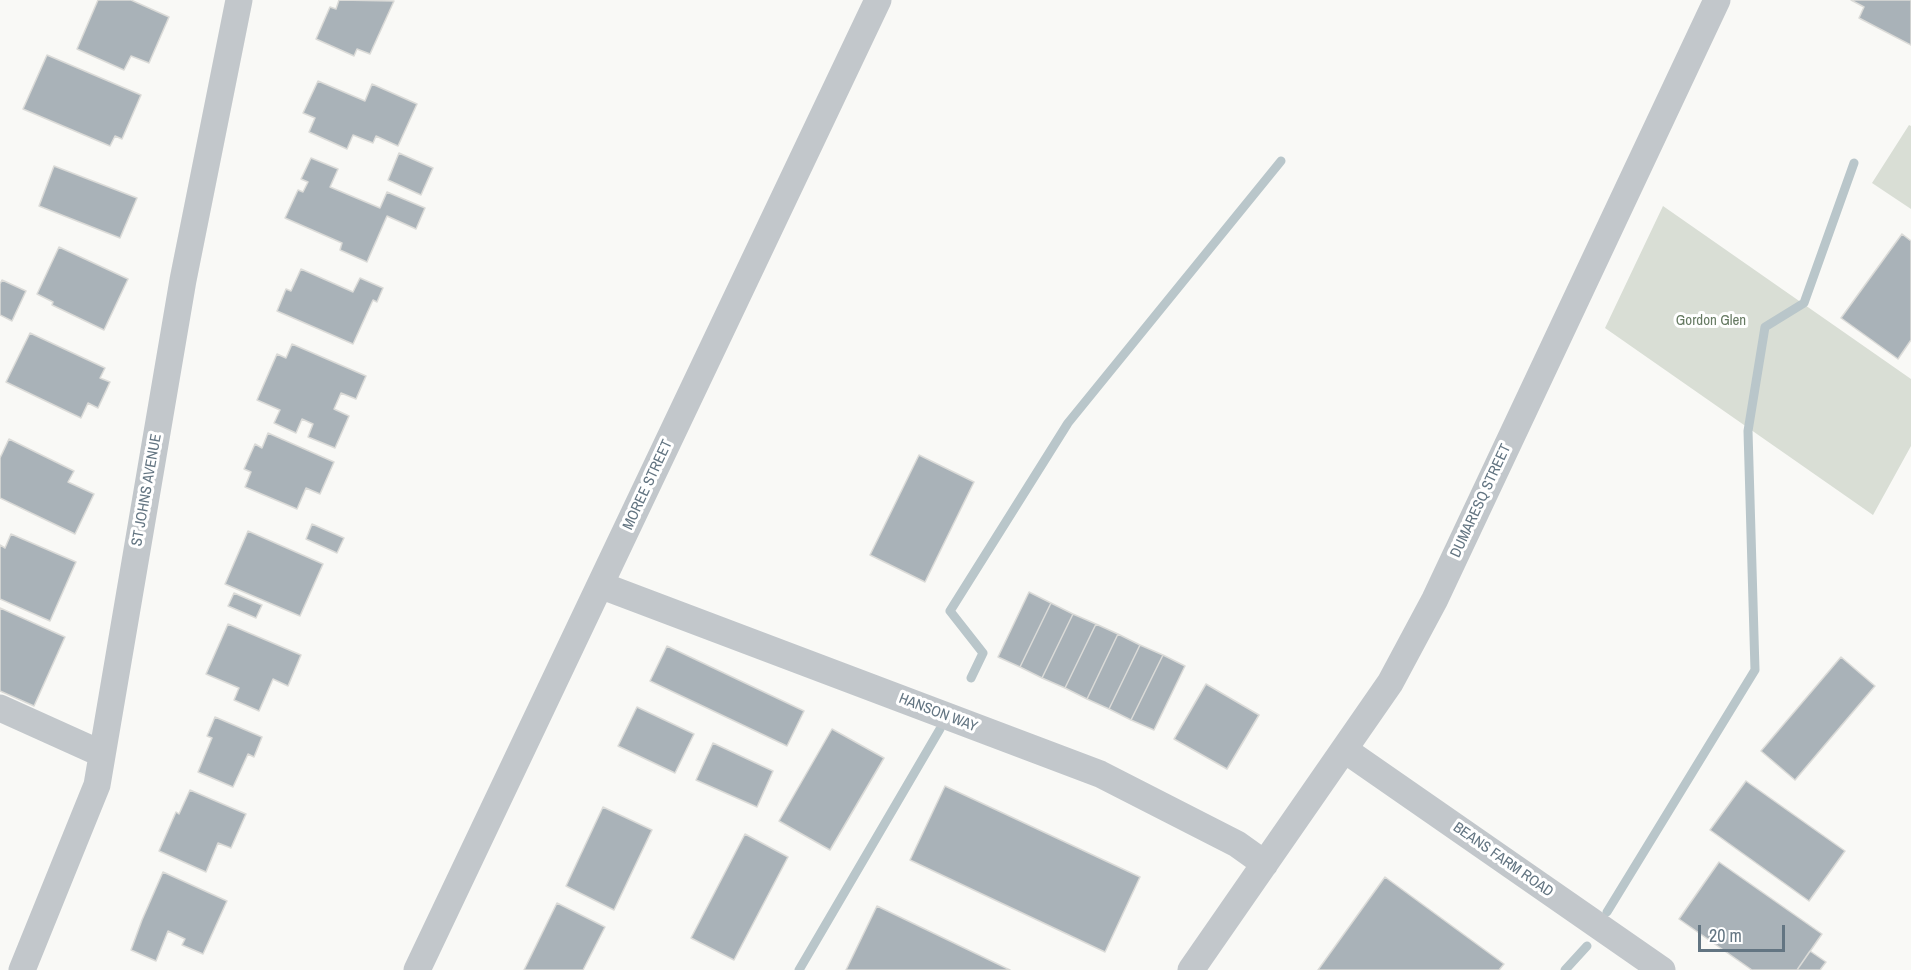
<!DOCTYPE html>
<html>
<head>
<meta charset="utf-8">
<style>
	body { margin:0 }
	#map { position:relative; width:1911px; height:970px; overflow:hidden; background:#f9f9f6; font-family:"Archivo Narrow",sans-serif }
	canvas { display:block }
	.scale { position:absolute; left:1698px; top:925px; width:87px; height:27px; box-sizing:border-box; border:3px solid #637582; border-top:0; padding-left:8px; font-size:18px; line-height:21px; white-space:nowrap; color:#637582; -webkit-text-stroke:4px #fff; paint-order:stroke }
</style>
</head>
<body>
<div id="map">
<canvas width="1911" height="970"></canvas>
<div class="scale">20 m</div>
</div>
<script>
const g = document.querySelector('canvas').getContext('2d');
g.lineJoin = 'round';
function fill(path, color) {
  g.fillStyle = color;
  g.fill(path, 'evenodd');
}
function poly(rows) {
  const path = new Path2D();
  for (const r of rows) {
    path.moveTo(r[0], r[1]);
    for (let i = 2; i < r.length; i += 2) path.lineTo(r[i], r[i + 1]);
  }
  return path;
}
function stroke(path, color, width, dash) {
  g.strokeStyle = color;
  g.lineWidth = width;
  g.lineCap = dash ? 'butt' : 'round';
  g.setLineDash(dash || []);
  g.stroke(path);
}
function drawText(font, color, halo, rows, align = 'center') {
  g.font = font + ' "Archivo Narrow",sans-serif';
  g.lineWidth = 6;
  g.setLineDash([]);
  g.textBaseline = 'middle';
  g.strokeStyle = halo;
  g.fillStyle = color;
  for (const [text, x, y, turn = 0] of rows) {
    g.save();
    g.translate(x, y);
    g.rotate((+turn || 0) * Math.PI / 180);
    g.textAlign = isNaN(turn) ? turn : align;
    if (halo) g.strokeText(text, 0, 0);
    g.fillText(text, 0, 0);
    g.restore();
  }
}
const green = poly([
	[1909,125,1911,126,1911,209,1872,183],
	[1663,206,1911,379,1911,446,1873,515,1605,328]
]);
const stream = poly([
	[971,678,983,653,950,611,1068,423,1281,161],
	[1607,912,1755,670,1748,431,1765,327,1804,303,1854,163],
	[799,970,940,729],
	[1565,970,1587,946]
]);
const building = poly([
	[98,0,131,0,169,17,149,63,131,56,124,70,77,49,98,0],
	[339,0,394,1,370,54,357,49,354,56,316,39,330,7,336,9,339,0],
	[1851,0,1911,0,1911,45,1859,18,1864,7,1851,0],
	[47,55,141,95,122,139,115,136,110,146,23,109,47,55],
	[318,81,365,101,372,84,417,104,398,146,376,136,373,143,353,135,347,149,309,132,315,118,303,113,318,81],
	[399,153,433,168,421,195,388,180,399,153],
	[311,158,338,169,330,187,380,208,387,192,425,208,416,229,387,216,367,262,340,250,342,243,285,218,298,190,303,192,308,182,301,179,311,158],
	[54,166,137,198,120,238,39,206,54,166],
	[1902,234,1911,241,1911,340,1898,359,1841,318,1902,234],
	[59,247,128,279,104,330,52,305,53,302,37,294,59,247],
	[301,269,353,292,360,278,383,288,377,302,373,300,353,344,277,311,286,289,291,291,301,269],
	[2,280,26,291,12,321,0,315,0,284,2,280],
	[30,333,105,368,100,378,110,382,98,408,88,403,81,418,6,382,30,333],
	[292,344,366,376,356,399,341,393,334,409,349,416,335,448,308,437,313,424,302,419,296,433,274,423,280,410,257,400,277,354,286,358,292,344],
	[268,433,334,462,320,494,306,488,297,509,245,487,251,472,244,469,255,444,262,448,268,433],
	[9,439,74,471,68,482,94,494,75,534,0,498,0,458,9,439],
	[919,455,974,482,925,582,870,555,919,455],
	[312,524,344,538,337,553,306,539,312,524],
	[248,531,323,564,300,616,225,584,248,531],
	[11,534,76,562,50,621,0,599,0,545,5,548,11,534],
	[1029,592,1051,603,1020,667,998,657,1029,592],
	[234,593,262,605,256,618,228,606,234,593],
	[1051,603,1073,614,1042,678,1020,667,1051,603],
	[0,608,65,637,34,706,0,691,0,608],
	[1073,614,1096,624,1065,688,1042,678,1073,614],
	[228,624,301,655,288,686,273,679,259,711,234,700,239,688,206,674,228,624],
	[1096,624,1118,634,1087,699,1065,688,1096,624],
	[1118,634,1140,645,1109,709,1087,699,1118,634],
	[1140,645,1163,655,1131,720,1109,709,1140,645],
	[667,646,804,711,787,746,650,681,667,646],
	[1163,655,1185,666,1154,730,1131,720,1163,655],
	[1841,657,1875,686,1795,780,1761,751,1841,657],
	[1206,684,1259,715,1227,769,1174,739,1206,684],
	[637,707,694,734,675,773,618,746,637,707],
	[215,717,262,737,254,757,248,754,233,787,198,772,212,738,207,736,215,717],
	[832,729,884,758,830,850,779,821,832,729],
	[713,743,773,771,757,807,696,780,713,743],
	[1746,781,1845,851,1809,901,1710,830,1746,781],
	[945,786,1140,877,1105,952,910,860,945,786],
	[190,790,246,814,231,848,218,843,206,872,159,851,176,812,179,814,190,790],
	[603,807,652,830,614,910,566,886,603,807],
	[745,834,788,857,734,960,691,938,745,834],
	[1719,862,1822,934,1797,970,1752,970,1679,919,1719,862],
	[163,872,227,901,203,954,182,945,185,939,168,931,156,961,131,950,142,920,163,872],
	[1385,877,1504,964,1499,970,1318,970,1385,877],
	[557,903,605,927,583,970,524,970,557,903],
	[877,906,1010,970,846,970,877,906],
	[1810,951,1826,962,1820,970,1797,970,1810,951]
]);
const minor = poly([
	[600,585,1100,774,1237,844,1265,864],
	[0,708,102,754],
	[1345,750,1662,970],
	[22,970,97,785,183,280,239,0],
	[417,970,878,0],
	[1191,970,1390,683,1435,599,1717,0]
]);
const parkNames = [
	["Gordon Glen",1711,321]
];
const streetNames = [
	["MOREE STREET",648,485,-65],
	["ST JOHNS AVENUE",147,490,-80],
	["DUMARESQ STREET",1481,501,-65],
	["HANSON WAY",938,713,21],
	["BEANS FARM ROAD",1503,860,35]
];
fill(green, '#d9ded5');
stroke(stream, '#b9c6ca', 9);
fill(building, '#a9b2b8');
stroke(building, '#dbdbd8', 1.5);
stroke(minor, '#c2c7cb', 27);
drawText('15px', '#667a62', '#fff', parkNames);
drawText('15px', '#637582', '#fff', streetNames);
</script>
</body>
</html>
